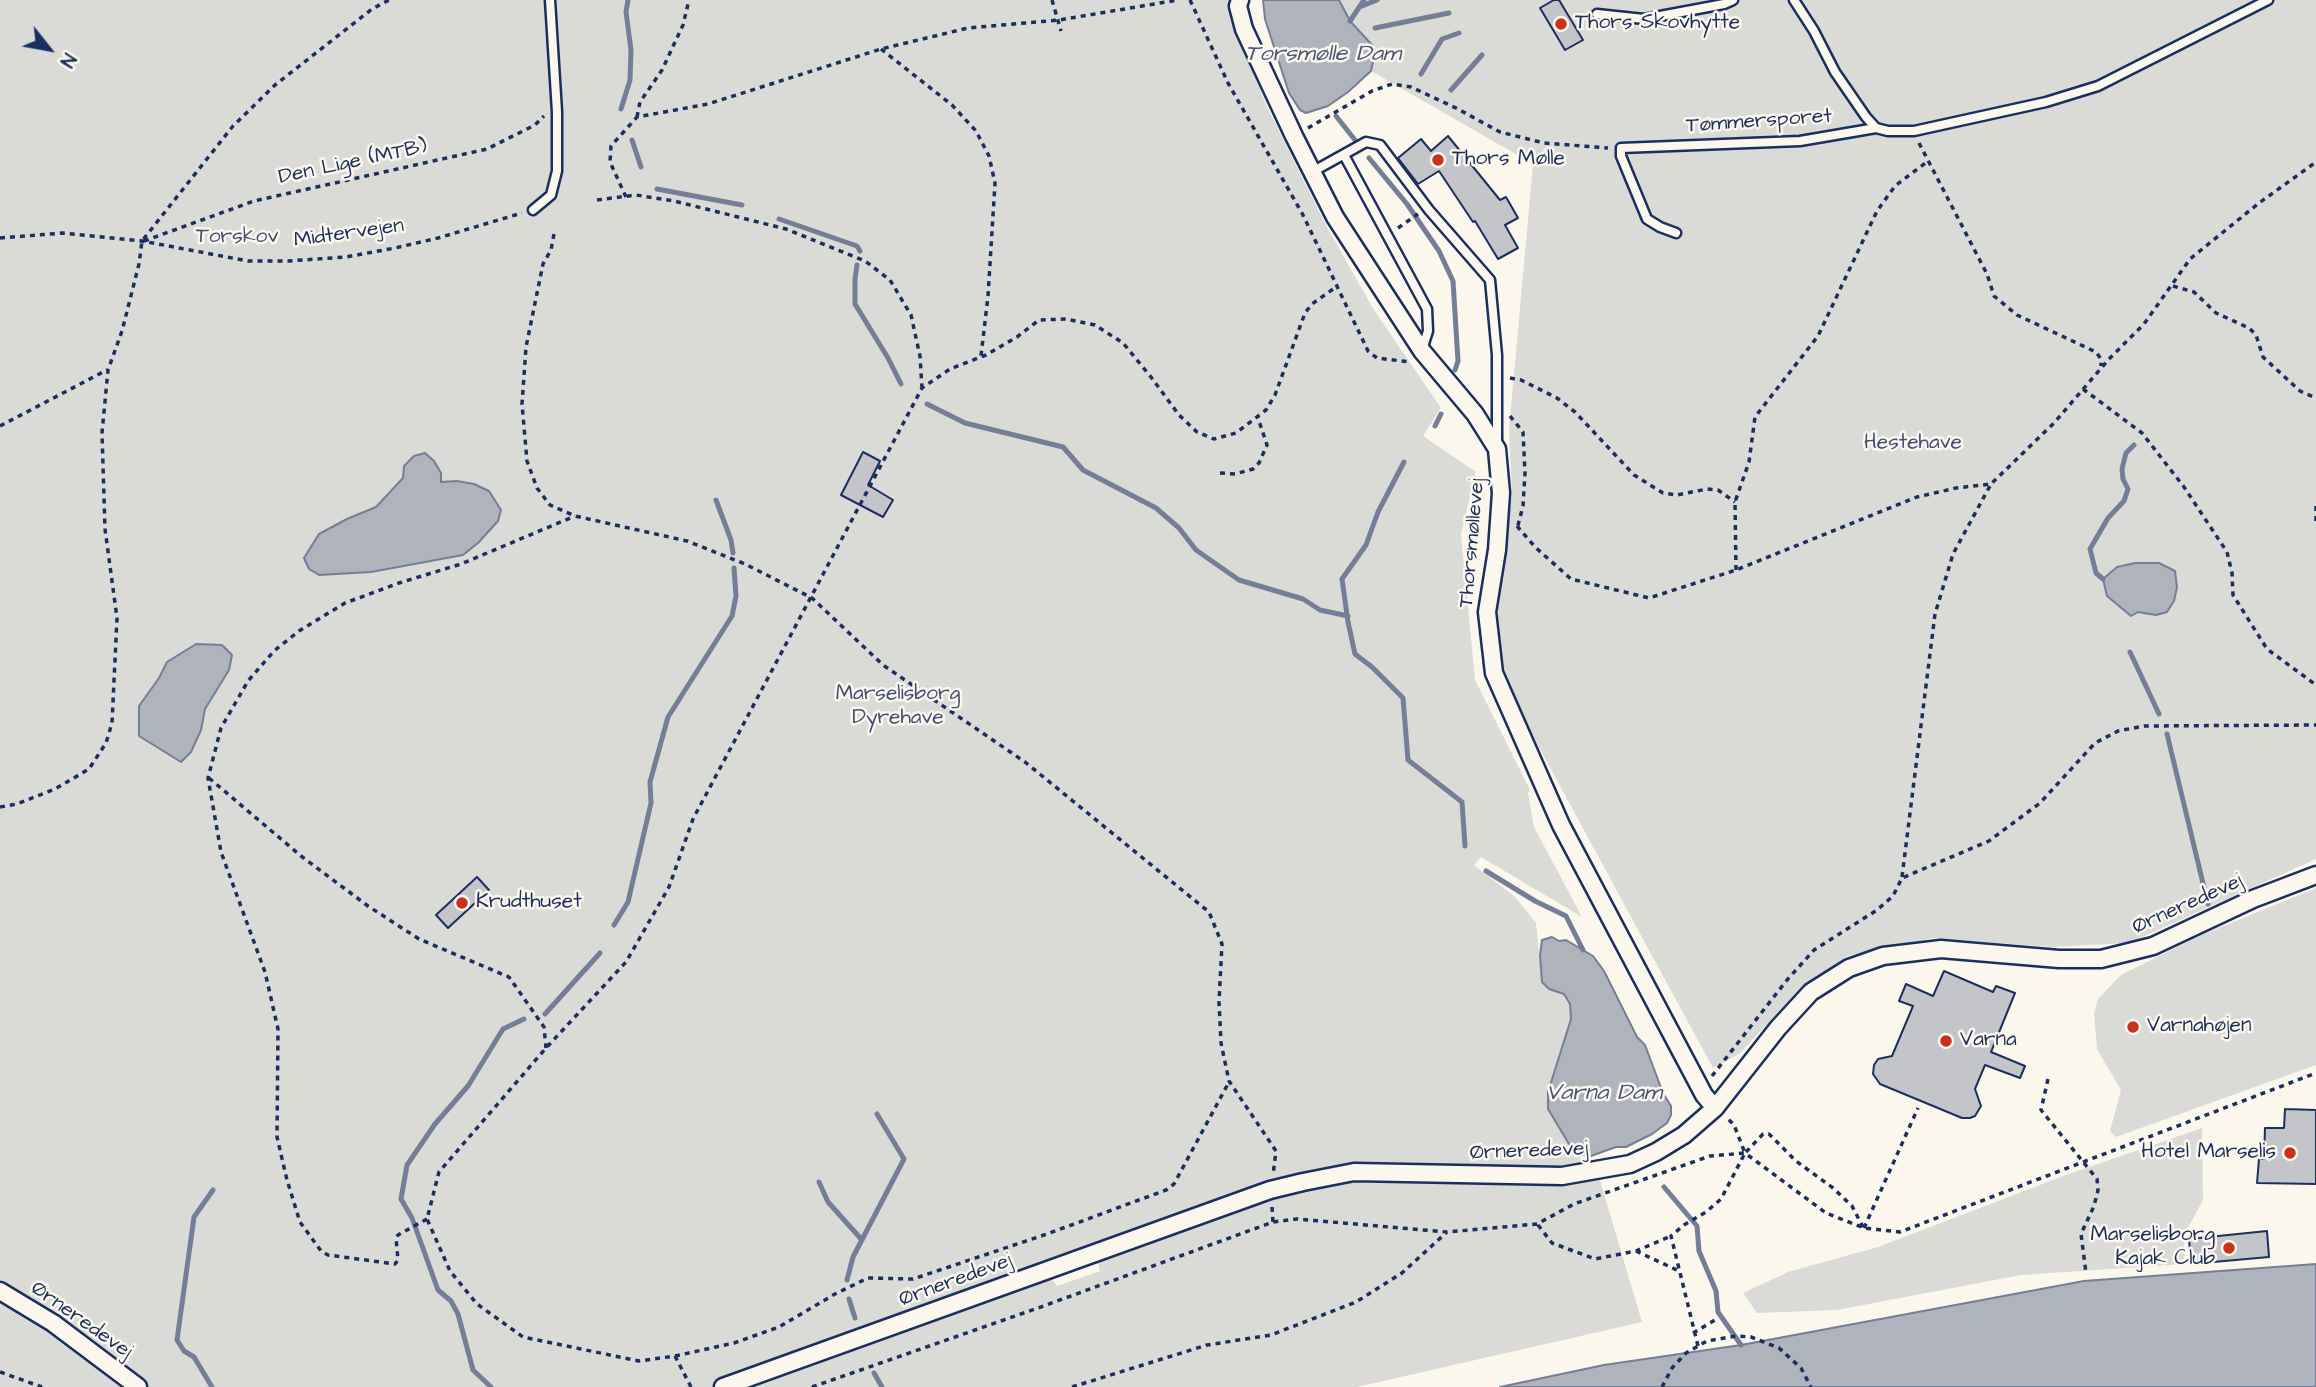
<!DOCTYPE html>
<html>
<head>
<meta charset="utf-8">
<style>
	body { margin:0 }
	#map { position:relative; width:2316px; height:1387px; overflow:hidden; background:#fbf7ec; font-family:"Architects Daughter",sans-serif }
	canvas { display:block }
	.north { position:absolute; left:14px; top:14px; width:70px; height:70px; -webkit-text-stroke:5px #fbf7ec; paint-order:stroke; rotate:121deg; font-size:19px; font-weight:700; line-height:28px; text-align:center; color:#1b2f5e }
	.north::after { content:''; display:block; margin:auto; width:24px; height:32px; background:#1b2f5e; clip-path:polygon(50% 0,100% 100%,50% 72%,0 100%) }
</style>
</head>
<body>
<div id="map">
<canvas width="2316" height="1387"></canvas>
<div class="north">N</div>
</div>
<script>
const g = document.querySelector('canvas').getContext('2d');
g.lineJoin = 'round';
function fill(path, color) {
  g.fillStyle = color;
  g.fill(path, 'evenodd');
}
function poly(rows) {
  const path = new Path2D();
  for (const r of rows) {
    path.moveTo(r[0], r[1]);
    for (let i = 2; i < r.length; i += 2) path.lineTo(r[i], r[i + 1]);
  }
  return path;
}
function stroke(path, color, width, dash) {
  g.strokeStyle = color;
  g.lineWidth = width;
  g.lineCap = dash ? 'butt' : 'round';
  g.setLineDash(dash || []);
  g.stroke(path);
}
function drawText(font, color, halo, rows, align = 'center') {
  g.font = font + ' "Architects Daughter",sans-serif';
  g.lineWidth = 5;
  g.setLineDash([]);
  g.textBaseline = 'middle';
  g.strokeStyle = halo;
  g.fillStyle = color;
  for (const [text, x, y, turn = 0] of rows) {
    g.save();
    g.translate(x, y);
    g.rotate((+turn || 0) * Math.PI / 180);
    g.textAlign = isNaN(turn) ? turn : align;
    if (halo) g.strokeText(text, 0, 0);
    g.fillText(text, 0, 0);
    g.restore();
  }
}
const green = poly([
	[0,0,1232,0,1229,11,1267,107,1328,229,1374,310,1441,408,1423,436,1476,472,1461,534,1475,680,1530,790,1528,793,1534,827,1582,917,1481,857,1474,865,1514,896,1536,923,1542,982,1548,989,1564,994,1570,1004,1571,1019,1548,1092,1548,1109,1572,1149,1599,1177,1642,1322,1357,1387,0,1387],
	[1093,1243,1100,1271,1057,1286,1038,1262],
	[1339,0,2316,0,2316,859,2129,943,2050,947,1934,938,1847,956,1792,998,1739,1054,1713,1068,1515,703,1496,652,1495,603,1512,496,1509,430,1533,164,1371,71,1375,52,1373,46,1350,21],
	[2316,888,2316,1065,2116,1137,2110,1131,2121,1090,2097,1049,2094,1014,2098,999,2121,975,2197,937],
	[2202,1128,2203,1200,2184,1235,2184,1264,2021,1275,1837,1310,1757,1313,1743,1293,1788,1272,1878,1247,2066,1175]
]);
const water = poly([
	[1263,0,1339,0,1350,21,1373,46,1375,52,1371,71,1348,92,1328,106,1306,113,1300,110,1289,93,1265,19,1263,0],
	[425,453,434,461,441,473,441,482,457,481,474,484,489,491,501,510,498,521,478,543,463,555,371,572,319,575,309,569,304,558,319,534,347,519,376,507,403,478,404,466,414,456,425,453],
	[2135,563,2159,563,2175,571,2177,587,2174,601,2167,612,2156,615,2138,612,2131,616,2107,596,2103,579,2117,567,2135,563],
	[196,644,222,645,232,655,229,670,205,709,201,730,191,752,181,762,139,736,139,706,159,678,167,662,196,644],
	[1552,937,1559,941,1566,940,1593,956,1604,971,1637,1037,1645,1045,1663,1093,1671,1106,1671,1115,1667,1123,1652,1134,1626,1147,1616,1147,1588,1157,1572,1149,1548,1109,1548,1092,1571,1019,1570,1004,1564,994,1549,989,1542,982,1540,955,1542,940,1552,937],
	[2316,1264,2316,1387,1500,1387,1604,1365,1741,1345,2084,1281,2316,1264]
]);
const stream = poly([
	[1362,6,1377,0],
	[1350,21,1364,0],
	[1375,28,1449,13],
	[1421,74,1442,39,1459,33],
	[1451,90,1482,55],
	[621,109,630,80,631,50,626,12,628,0],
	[1336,116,1355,140],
	[632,140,641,167],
	[1369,158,1407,204,1439,251,1453,281,1458,361,1455,370],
	[657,189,742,205],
	[779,219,857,246,860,251],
	[857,265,855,279,855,304,888,358,901,384],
	[927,404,965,423,1063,447,1083,470,1156,508,1179,528,1196,550,1239,580,1303,599,1320,610,1348,616],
	[1435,426,1441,414],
	[1404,462,1378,512,1366,545,1342,579,1348,622,1355,654,1372,667,1403,698,1408,760,1462,802,1465,846],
	[716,500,731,540,733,553],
	[2103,579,2096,573,2090,549,2108,518,2124,501,2128,489,2123,479,2122,469,2126,453,2134,445],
	[2130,652,2159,714],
	[2167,734,2208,904],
	[1486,871,1535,901,1566,916,1583,950],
	[614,925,628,902,651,803,650,782,668,717,732,616,736,596,734,568],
	[545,1014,600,953],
	[819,1182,828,1202,862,1240],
	[1664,1187,1697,1226,1699,1251,1716,1291,1718,1312,1741,1345],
	[847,1280,853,1257,904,1159,877,1114],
	[849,1299,855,1318],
	[874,1373,882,1387],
	[212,1387,194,1357,184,1351,177,1340,194,1217,213,1190],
	[491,1387,473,1370,458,1314,451,1301,438,1290,412,1218,401,1199,407,1165,435,1124,468,1086,503,1029,524,1019]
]);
const building = poly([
	[1554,0,1559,0,1583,40,1565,50,1540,8,1554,0],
	[1448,136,1500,200,1506,197,1518,218,1505,225,1518,248,1498,259,1475,221,1473,222,1439,171,1418,184,1398,158,1421,139,1431,151,1448,136],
	[863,452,880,461,868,485,893,500,883,517,841,495,863,452],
	[477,877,489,890,448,928,436,915,477,877],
	[1944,971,1993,992,1996,986,2015,993,1991,1052,2025,1066,2020,1078,1985,1065,1975,1089,1981,1106,1975,1116,1970,1118,1962,1118,1880,1084,1873,1074,1874,1065,1878,1059,1892,1056,1913,1006,1899,1001,1906,984,1933,996,1944,971],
	[2285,1109,2316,1110,2316,1184,2257,1183,2259,1159,2264,1159,2265,1128,2284,1128,2285,1109],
	[2267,1231,2269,1257,2191,1264,2189,1239,2267,1231]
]);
const path = poly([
	[1052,0,1061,31],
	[1190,0,1228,83,1303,215,1368,351,1377,358,1410,362],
	[881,49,952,105,976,131,989,156,995,183,988,296,981,356],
	[637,117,640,102,662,70,683,25,689,0],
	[1308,128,1372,91,1392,84,1411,87,1456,108,1500,132,1544,143,1608,148],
	[1919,143,1987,274,1994,296,2017,315,2096,352,2101,359,2101,366],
	[626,197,610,162,611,146,637,117,708,104,881,49,968,28,1059,20,1178,0],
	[597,200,636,195,674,201,786,229,865,261,890,280,911,315,920,356,922,388],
	[1398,228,1418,214],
	[554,234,551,250,543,264,526,347,522,404,527,461,537,488,550,505,575,516,687,541,745,564,812,598,883,665,1025,762,1209,912,1222,944,1219,1002,1221,1043,1229,1081,1276,1151,1273,1175],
	[0,238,63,233,142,241,248,261,288,261,346,257,395,248,438,238,522,213],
	[144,241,254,201,487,149,535,125,544,116],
	[2173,286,2194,292,2216,313,2249,328,2256,335,2263,357,2300,391,2316,398],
	[1510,378,1521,380,1557,398,1575,412,1634,475,1663,493,1677,495,1707,489,1718,490,1735,502],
	[2083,389,2142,433,2184,487,2227,552,2232,573,2233,595,2267,649,2316,685],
	[1510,416,1523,432,1525,473,1523,506,1517,529],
	[0,426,107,370],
	[1220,473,1235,474,1253,469,1259,463,1267,445,1258,418],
	[2316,506,2316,525],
	[1517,526,1535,547,1571,579,1649,598,1736,570,1917,497,1956,488,1991,484,2054,423,2109,359,2144,324,2190,259,2259,203,2316,162],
	[1736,570,1735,502,1749,462,1755,417,1818,336,1877,211,1895,186,1928,161],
	[209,778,301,856,368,906,419,939,509,977,544,1027,546,1048],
	[0,807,17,804,55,789,89,769,106,743,112,723,117,618,105,529,102,433,108,370,122,331,139,264,142,241,233,126,275,85,372,9,389,0],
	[1902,877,1935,614,1953,554,1991,484],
	[1712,1076,1787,980,1814,950,1877,910,1893,896,1902,878,1989,841,2040,803,2095,743,2118,731,2144,726,2316,725],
	[2048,1079,2041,1110,2097,1179,2098,1190,2094,1206,2081,1234,2086,1273],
	[1746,1152,1763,1134,1769,1134,1796,1161,1833,1188,1852,1206,1863,1227],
	[1272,1207,1273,1222],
	[427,1219,398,1235,396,1238,398,1260,395,1264,328,1255,321,1251,300,1222,287,1180,277,1137,278,1029,265,972,221,852,208,778,221,728,248,681,274,651,299,631,345,603,399,583,461,564,575,516],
	[1538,1225,1552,1243,1595,1259,1636,1251,1671,1236],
	[1864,1228,1918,1108],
	[1636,1251,1679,1271],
	[1693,1333,1715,1320],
	[1698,1346,1671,1236,1684,1225,1706,1212,1721,1199,1745,1153,1734,1125,1728,1119],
	[675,1356,734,1343,779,1327,835,1294,868,1278,913,1279,1047,1234,1166,1190,1174,1184,1229,1082],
	[0,1372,42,1387],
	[691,1387,675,1356,639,1361,523,1337,477,1304,450,1271,427,1219,439,1172,546,1048,626,962,669,887,693,819,922,388,950,369,986,355,1017,337,1039,320,1066,319,1095,325,1123,343,1151,377,1179,415,1197,432,1214,439,1236,433,1266,410,1275,395,1305,313,1312,304,1336,287],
	[812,1387,1038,1308,1273,1222,1297,1219,1447,1232,1537,1224,1574,1204,1710,1156,1745,1153,1826,1213,1864,1228,1900,1232,2316,1073],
	[1072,1387,1207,1345,1271,1335,1356,1302,1402,1273,1447,1232],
	[1662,1387,1672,1368,1686,1353,1707,1341,1736,1336,1751,1337,1779,1348,1801,1368,1811,1387]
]);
const lane = poly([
	[1794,0,1814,31,1835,72,1866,117,1876,128],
	[1597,14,1644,19,1724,4,1733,0],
	[1344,155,1427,309,1428,331,1422,350],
	[1312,172,1366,142,1380,145,1429,210,1490,280,1497,355,1497,443],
	[533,210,551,195,557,171,557,112,550,0],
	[1676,233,1660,227,1647,219,1621,156,1621,148,1800,141,1876,128,1888,131,1914,131,2046,102,2098,86,2268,0]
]);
const street = poly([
	[1240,0,1238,6,1244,29,1294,136,1335,217,1422,351,1475,414,1497,449,1501,493,1497,550,1487,612,1494,673,1561,825,1704,1095,1715,1108],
	[0,1291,53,1323,138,1387],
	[723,1387,1270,1190,1303,1182,1354,1172,1562,1176,1630,1164,1656,1152,1684,1135,1715,1108,1778,1028,1811,992,1849,968,1883,956,1941,949,2059,959,2101,959,2153,946,2253,899,2316,875]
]);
const markers = [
	[1561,24,7,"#c8321e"],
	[1438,160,7,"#c8321e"],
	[462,903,7,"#c8321e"],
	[2133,1027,7,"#c8321e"],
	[1946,1041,7,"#c8321e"],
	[2290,1153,7,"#c8321e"],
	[2229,1248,7,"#c8321e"]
];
const poiNames = [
	["Thors Skovhytte",1575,24],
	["Thors Mølle",1452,160],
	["Krudthuset",476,903],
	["Varnahøjen",2147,1027],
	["Varna",1960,1041],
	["Hotel Marselis",2276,1153,"right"],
	["Marselisborg",2215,1236,"right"],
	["Kajak Club",2215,1260,"right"]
];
const streetNames = [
	["Tømmersporet",1759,122,-4],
	["Den Lige (MTB)",353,163,-12],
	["Midtervejen",349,234,-8],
	["Thorsmøllevej",1473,543,-85],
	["Ørneredevej",2188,905,-24],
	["Ørneredevej",1529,1152,-2],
	["Ørneredevej",956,1281,-20],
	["Ørneredevej",81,1321,35]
];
const parkNames = [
	["Torskov",237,238],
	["Hestehave",1913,444],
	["Marselisborg",898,695],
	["Dyrehave",898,719]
];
const waterNames = [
	["Torsmølle Dam",1323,55],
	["Varna Dam",1604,1094]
];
fill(green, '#dadad7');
fill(water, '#afb3bb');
stroke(water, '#747e96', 2);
stroke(stream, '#747e96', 5);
fill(building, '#c3c5c9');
stroke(building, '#1b2f5e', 2);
stroke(lane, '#1b2f5e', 13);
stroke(street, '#1b2f5e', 21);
stroke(path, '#1b2f5e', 3.5, [5, 5]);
stroke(lane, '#fbf7ec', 8);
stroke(street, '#fbf7ec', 16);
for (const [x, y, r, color] of markers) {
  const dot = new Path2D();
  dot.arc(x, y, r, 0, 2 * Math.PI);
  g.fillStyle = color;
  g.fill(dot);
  stroke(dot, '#fbf7ec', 2.5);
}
drawText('21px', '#1b2f5e', '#fbf7ec', poiNames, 'left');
drawText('21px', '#1b2f5e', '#fbf7ec', streetNames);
drawText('21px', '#415176', '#fbf7ec', parkNames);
drawText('italic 23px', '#47577a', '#fbf7ec', waterNames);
</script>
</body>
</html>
